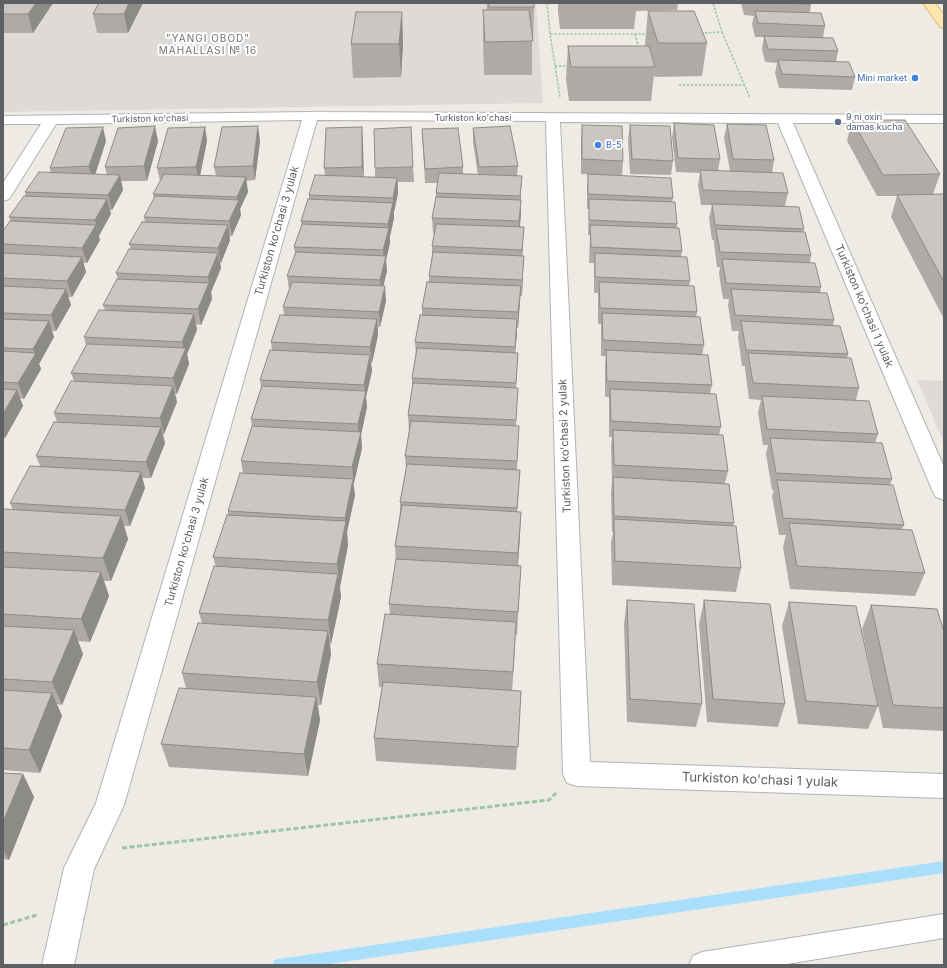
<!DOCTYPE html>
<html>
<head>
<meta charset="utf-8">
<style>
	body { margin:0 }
	#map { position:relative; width:947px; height:968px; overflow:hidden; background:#eeebe5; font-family:Inter,sans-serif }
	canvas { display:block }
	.frame { position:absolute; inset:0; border:4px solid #5d6164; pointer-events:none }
</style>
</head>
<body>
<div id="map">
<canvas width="947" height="968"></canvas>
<div class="frame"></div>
</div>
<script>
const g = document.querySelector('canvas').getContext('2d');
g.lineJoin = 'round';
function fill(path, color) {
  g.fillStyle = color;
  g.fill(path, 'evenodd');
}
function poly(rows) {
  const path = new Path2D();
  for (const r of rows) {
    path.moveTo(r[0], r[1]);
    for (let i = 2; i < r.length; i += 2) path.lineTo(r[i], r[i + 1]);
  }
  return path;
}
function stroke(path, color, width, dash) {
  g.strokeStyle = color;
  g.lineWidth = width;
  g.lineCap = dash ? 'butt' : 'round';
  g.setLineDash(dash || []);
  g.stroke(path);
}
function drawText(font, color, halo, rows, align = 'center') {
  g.font = font + ' Inter,sans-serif';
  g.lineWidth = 4;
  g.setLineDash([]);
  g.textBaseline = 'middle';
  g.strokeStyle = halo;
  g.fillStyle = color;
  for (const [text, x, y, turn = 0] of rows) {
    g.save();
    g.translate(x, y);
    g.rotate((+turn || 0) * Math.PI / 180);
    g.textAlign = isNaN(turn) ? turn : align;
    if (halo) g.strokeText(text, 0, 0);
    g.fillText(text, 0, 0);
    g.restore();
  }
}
const industrial = poly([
	[17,3,536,3,543,103,3,112,3,24],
	[917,380,944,381,944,443]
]);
const stream = poly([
	[944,861,944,873,323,965,273,965,274,960,279,959,944,861]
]);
const pathFar1 = poly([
	[547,3,550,34],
	[722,32,750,98],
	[701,33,722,32,713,3],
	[635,34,639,49],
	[555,66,569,66],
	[679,85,745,85],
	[560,97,550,34,648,34]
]);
const path = poly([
	[122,848,549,800,556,793],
	[3,925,37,915]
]);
const lane = poly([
	[944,914,944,938,781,965,689,965,693,956,702,952,944,914]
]);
const street = poly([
	[311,112,944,115,944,123,793,123,944,467,944,500,936,497,933,492,778,123,560,122,590,762,944,774,944,798,577,786,567,783,563,774,546,121,317,120,124,805,94,869,74,965,42,965,64,868,96,803,302,120,56,124,11,196,9,199,3,201,3,183,41,124,3,124,3,116,311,112]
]);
const primary = poly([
	[923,3,935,3,944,15,944,28,940,27,923,3]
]);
const wall = poly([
	[5,3,53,3,33,33,3,33,3,6],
	[99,3,143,3,128,33,97,33,93,14],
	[487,3,534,3,534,7,533,39,532,39,532,75,484,75,483,42,483,10,487,10],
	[558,3,678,3,677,10,636,11,634,29,560,29,558,12],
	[741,3,811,3,811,4,810,13,825,26,823,37,838,51,836,62,855,77,852,90,779,88,775,73,777,63,765,62,762,49,764,37,755,37,752,24,754,16,744,15],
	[648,11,707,43,702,76,655,77,654,75,651,101,569,101,566,79,568,46,645,46,645,44],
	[402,12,403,44,401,77,353,78,351,44],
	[852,120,940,174,933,194,944,194,944,319,891,217,897,196,877,196,847,141],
	[674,123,720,159,718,171,730,171,724,138,727,124,774,160,772,173,788,193,785,206,804,229,803,232,811,255,810,262,821,287,820,293,834,320,833,325,848,354,847,358,859,388,856,400,878,434,875,443,892,479,890,485,904,525,902,529,925,573,915,596,790,589,783,547,786,535,779,535,772,496,774,490,772,490,766,454,768,445,763,445,758,412,761,400,749,399,745,369,745,366,742,366,738,337,739,331,732,331,728,305,729,299,723,299,719,274,720,267,717,267,714,244,714,240,712,240,709,218,712,205,701,205,698,185,700,173,676,172,672,138],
	[582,125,623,161,622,176,581,174,581,139],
	[630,125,673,161,671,175,630,174,628,139],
	[205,127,207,141,200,175,216,176,214,167,260,141,255,180,246,181,248,192,240,209,241,215,232,236,230,236,230,240,221,263,220,263,221,268,211,292,212,299,201,325,196,324,197,330,187,354,189,364,177,394,175,394,177,402,164,434,163,434,165,443,151,478,142,478,145,488,130,526,124,526,128,539,111,581,104,581,109,596,90,642,78,641,83,654,62,705,57,704,62,716,40,773,3,770,3,510,13,510,10,503,40,466,36,456,57,422,54,413,74,381,71,373,86,345,84,337,105,310,103,305,118,279,116,273,131,249,129,244,145,222,144,217,154,198,153,194,160,181,157,168],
	[473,128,518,166,517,176,521,191,520,227,524,227,522,256,524,256,523,271,522,296,520,296,518,328,517,328,515,353,517,369,516,388,517,404,516,426,518,442,517,470,520,470,517,511,520,535,518,565,521,566,517,635,515,635,512,691,521,691,516,770,376,761,374,738,382,687,379,687,377,664,390,614,389,604,396,562,395,546,400,512,400,502,406,470,405,456,409,431,408,415,412,389,412,378,416,356,415,342,422,315,422,308,429,282,429,276,432,256,432,246,435,233,433,233,432,218,436,199,436,193,438,183,425,183,422,129,463,167,463,174,478,175,473,142],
	[106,141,95,175,107,175,105,167,158,141,147,181,121,181,123,190,112,210,110,210,111,214,98,236,100,240,87,263,83,263,86,272,72,297,68,297,71,305,56,331,52,331,54,337,39,364,41,369,24,399,20,398,23,406,5,438,3,438,3,231,11,221,9,217,26,196,25,192,51,173,50,168],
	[363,141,363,177,375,177,375,168,413,167,414,182,398,182,398,193,394,212,394,218,390,236,390,243,386,260,387,271,383,286,386,301,380,327,378,327,378,335,372,363,371,363,372,371,366,397,367,407,361,435,362,448,354,483,353,483,355,495,347,532,348,545,340,587,341,597,331,644,330,643,331,654,321,705,318,705,320,720,308,776,169,767,161,744,186,688,182,673,202,623,199,613,216,567,213,557,228,515,228,511,243,473,241,461,252,426,251,419,261,387,260,380,272,350,271,342,284,315,283,307,289,289,287,276,295,254,294,247,302,225,301,221,309,199,309,195,325,175,324,168],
	[588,174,673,198,672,202,677,224,677,228,682,251,681,257,690,281,689,286,697,312,696,317,704,345,702,355,712,385,710,393,721,427,719,435,728,471,725,483,734,523,733,526,741,568,736,592,612,585,611,543,613,532,612,532,611,494,612,481,611,446,612,437,609,437,609,397,605,397,605,366,606,356,601,356,601,324,598,324,598,293,594,293,594,263,589,263,590,235,588,235,589,209,587,209,587,189],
	[627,600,702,704,696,727,627,722,624,624],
	[704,600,785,704,778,727,707,722,699,624],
	[789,602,878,706,868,729,798,724,782,626],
	[871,605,944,632,944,731,883,728,862,629],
	[3,773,23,774,34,797,9,860,3,859]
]);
const shadedWall = poly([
	[36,3,53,3,33,33,28,14],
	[129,3,143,3,128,33,124,14],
	[402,12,403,44,401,77,399,44],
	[155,126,158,141,147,181,144,166],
	[258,126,260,141,255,180,253,166],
	[103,127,106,141,93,181,89,166],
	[205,127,207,141,199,181,196,167],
	[362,127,363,141,364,181,362,167],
	[120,175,123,190,112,210,108,195],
	[522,176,521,191,520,211,520,196],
	[246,177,248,192,240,209,241,215,232,236,229,221,237,202,237,197],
	[397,178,398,193,394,212,394,218,390,236,390,243,386,260,387,271,381,296,380,280,384,262,383,250,388,231,388,224,393,203,393,198],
	[107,199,111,214,99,236,95,220],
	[521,200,521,215,519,236,519,221],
	[96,225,100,240,87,263,82,248],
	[228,225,230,240,221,263,218,248],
	[524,227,523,243,522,265,522,250],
	[218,253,221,268,211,292,212,299,201,325,198,309,209,283,208,277],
	[524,256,523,271,522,296,522,280],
	[82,257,86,272,72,297,67,281],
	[385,286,386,301,380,327,379,312],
	[521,286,520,302,518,328,518,312],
	[66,289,71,305,56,331,51,315],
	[194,314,197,330,187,354,189,364,177,394,173,378,184,352,182,342],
	[377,319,378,335,372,363,370,347],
	[517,319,517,335,514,363,515,347],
	[49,321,54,337,39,364,41,369,24,399,18,383,35,354,33,349],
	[370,355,372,371,366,397,367,407,361,435,362,448,354,483,352,467,359,436,358,424,365,396,364,385],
	[173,386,177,402,164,434,160,418],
	[17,390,23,406,5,438,3,434,3,414],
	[161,427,165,443,151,478,146,462],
	[520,470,519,486,516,525,517,508],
	[141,472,145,488,130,526,125,510],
	[353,479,355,495,347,532,348,545,340,587,337,564,345,523,345,518],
	[521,512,520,535,517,577,518,553],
	[121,516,128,539,111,581,103,558],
	[101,572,109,596,90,642,81,619],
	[338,574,341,597,331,644,328,620],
	[516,622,515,645,512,695,513,672],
	[74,630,83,654,62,705,52,682],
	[328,631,331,654,321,705,317,682],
	[52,693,62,716,40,773,29,750],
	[316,697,320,720,308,776,304,754],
	[23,774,34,797,9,860,3,849,3,822]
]);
const building = poly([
	[5,3,36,3,28,14,3,14,3,6,5,3],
	[99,3,129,3,124,14,93,14,99,3],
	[489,3,534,3,534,7,489,7,489,3],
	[767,3,811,3,811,4,767,3],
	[483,10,529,10,533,41,485,42,483,10],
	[648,11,694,11,707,43,658,43,648,11],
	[755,11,821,13,825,26,758,23,755,11],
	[356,12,402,12,399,44,351,44,356,12],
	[764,36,833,38,838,51,768,49,764,36],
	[568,46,649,46,655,67,571,67,568,46],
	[778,60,849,62,855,77,782,74,778,60],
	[852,120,905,120,940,174,883,175,852,120],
	[674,123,714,125,720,159,678,158,674,123],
	[727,124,766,125,774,160,733,159,727,124],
	[582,125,622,126,623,161,582,159,582,125],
	[630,125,670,126,673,161,632,159,630,125],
	[155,126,144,166,105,167,118,128,155,126],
	[258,126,253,166,214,167,222,127,258,126],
	[510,126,518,166,479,167,473,128,510,126],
	[103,127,89,166,50,168,66,128,103,127],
	[205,127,196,167,157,168,168,128,205,127],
	[362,127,362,167,324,168,326,128,362,127],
	[411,127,413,167,375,168,374,129,411,127],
	[458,128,463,167,425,169,422,129,458,128],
	[700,170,783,173,788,193,703,190,700,170],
	[39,172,120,175,108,195,25,192,39,172],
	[439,173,522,176,520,196,436,193,439,173],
	[164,174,246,177,237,197,153,194,164,174],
	[588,174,671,178,673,198,588,194,588,174],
	[315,175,397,178,393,198,309,195,315,175],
	[944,194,944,282,897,195,944,194],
	[24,196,107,199,95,220,9,217,24,196],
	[155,196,239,200,229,221,144,217,155,196],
	[436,197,521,200,519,221,432,218,436,197],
	[308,199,393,203,388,224,301,221,308,199],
	[589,199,675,202,677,224,589,220,589,199],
	[712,204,799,207,804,229,715,225,712,204],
	[10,221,96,225,82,248,3,244,3,231,10,221],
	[142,222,228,225,218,248,129,244,142,222],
	[302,224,389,228,383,250,294,247,302,224],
	[436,224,524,227,522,250,432,246,436,224],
	[590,225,679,228,682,251,591,247,590,225],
	[716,229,805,232,811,255,720,252,716,229],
	[129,249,218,253,208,277,116,273,129,249],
	[296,252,386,256,380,280,287,276,296,252],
	[433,252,524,256,522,280,429,276,433,252],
	[3,253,82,257,67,281,3,278,3,253],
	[595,253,687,257,690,281,595,277,595,253],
	[722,259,815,263,821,287,726,283,722,259],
	[117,279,209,283,198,309,103,305,117,279],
	[292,282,385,286,379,312,283,307,292,282],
	[427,282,521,286,518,312,422,308,427,282],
	[599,282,694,286,697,312,600,308,599,282],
	[3,286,66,289,51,315,3,313,3,286],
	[731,289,827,293,834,320,735,315,731,289],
	[99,310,194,314,182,342,84,337,99,310],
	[602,313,700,317,704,345,603,340,602,313],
	[280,315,377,319,370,347,271,342,280,315],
	[420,315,517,319,515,347,415,342,420,315],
	[3,319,49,321,33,349,3,348,3,319],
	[741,321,840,326,848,354,746,350,741,321],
	[87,344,186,348,173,378,71,373,87,344],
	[417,348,518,353,516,383,412,378,417,348],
	[270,350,370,355,364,385,260,380,270,350],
	[606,350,708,355,712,385,607,381,606,350],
	[3,351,36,353,18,383,3,382,3,351],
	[748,353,851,358,859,388,753,383,748,353],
	[71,381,173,386,160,418,54,413,71,381],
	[413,383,518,388,516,420,408,415,413,383],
	[262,386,366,391,358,424,251,419,262,386],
	[3,389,17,390,3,414,3,389],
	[610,389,716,394,721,427,611,421,610,389],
	[762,396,869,401,878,434,767,429,762,396],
	[411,421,519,426,517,461,405,456,411,421],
	[54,422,161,427,146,462,36,456,54,422],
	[252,426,361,432,352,467,241,461,252,426],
	[613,430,723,435,728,471,614,465,613,430],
	[770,438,882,443,892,479,776,473,770,438],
	[407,464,520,470,517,508,400,502,407,464],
	[30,466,141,472,125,510,10,503,30,466],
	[240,473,353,479,345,518,228,511,240,473],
	[613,477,729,484,734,523,614,516,613,477],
	[777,480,893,485,904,525,783,518,777,480],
	[402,505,521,512,518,553,395,546,402,505],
	[4,509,121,516,103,558,3,552,3,510,4,509],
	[227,515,346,521,337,564,213,557,227,515],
	[614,519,736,526,741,568,615,561,614,519],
	[789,523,912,530,925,573,797,566,789,523],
	[396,559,521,566,518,612,389,604,396,559],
	[214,566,338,574,328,620,199,613,214,566],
	[3,567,101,572,81,619,3,614,3,567],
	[627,600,694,604,702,704,630,699,627,600],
	[704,600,770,604,785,704,713,699,704,600],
	[789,602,856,606,878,706,806,701,789,602],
	[871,605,937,609,944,632,944,708,893,705,871,605],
	[385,614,516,622,513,672,377,664,385,614],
	[198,623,328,631,317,682,182,673,198,623],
	[3,626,74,630,52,682,3,679,3,626],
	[383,682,521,691,518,747,374,738,383,682],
	[179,688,316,697,304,754,161,744,179,688],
	[3,690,52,693,29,750,3,748,3,690],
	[3,773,23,774,3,822,3,773]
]);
const markers = [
	[915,78,4,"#3f7fe0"],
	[838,122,4,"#5c6f8a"],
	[598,145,4,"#3f7fe0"]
];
const farShopnames = [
	["Mini market",907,78],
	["В-5",606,145,"left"]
];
const farServicenames = [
	["9 ni oxiri",846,117],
	["damas kucha",846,127]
];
const farStreetnames = [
	["Turkiston ko'chasi",473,118],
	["Turkiston ko'chasi",150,119,-1]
];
const farNeighbourhoodnames = [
	["\"YANGI OBOD\"",208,39],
	["MAHALLASI № 16",208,51]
];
const streetNames = [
	["Turkiston ko'chasi 3 yulak",277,231,-74],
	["Turkiston ko'chasi 1 yulak",864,306,67],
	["Turkiston ko'chasi 2 yulak",565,446,-92],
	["Turkiston ko'chasi 3 yulak",187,542,-74]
];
const nearStreetnames = [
	["Turkiston ko'chasi 1 yulak",760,780,2]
];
fill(industrial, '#dddad7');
fill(stream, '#a9dffa');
stroke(lane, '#b0b3b6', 2);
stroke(street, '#b0b3b6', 2);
stroke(primary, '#e9b763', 2);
stroke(pathFar1, '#9dc5a4', 1.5, [2.5, 1.5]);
stroke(path, '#9dc5a4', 3, [5, 2.5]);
fill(lane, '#fff');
fill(street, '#fff');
fill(primary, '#fae6ae');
fill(wall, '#aeaaa6');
fill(shadedWall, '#8d8b87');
fill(building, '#cac6c1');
stroke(building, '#8d8b87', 1);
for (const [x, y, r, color] of markers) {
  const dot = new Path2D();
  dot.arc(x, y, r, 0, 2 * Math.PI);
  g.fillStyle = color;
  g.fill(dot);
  stroke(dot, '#fff', 1.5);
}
drawText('9px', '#366cbe', '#fff', farShopnames, 'right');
drawText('9px', '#4e5e75', '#fff', farServicenames, 'left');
drawText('9px', '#5d6164', '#fff', farStreetnames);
g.letterSpacing = '1px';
drawText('10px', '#6e7376', '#fff', farNeighbourhoodnames);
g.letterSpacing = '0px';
drawText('11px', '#5d6164', '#fff', streetNames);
drawText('13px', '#5d6164', '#fff', nearStreetnames);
</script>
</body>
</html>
